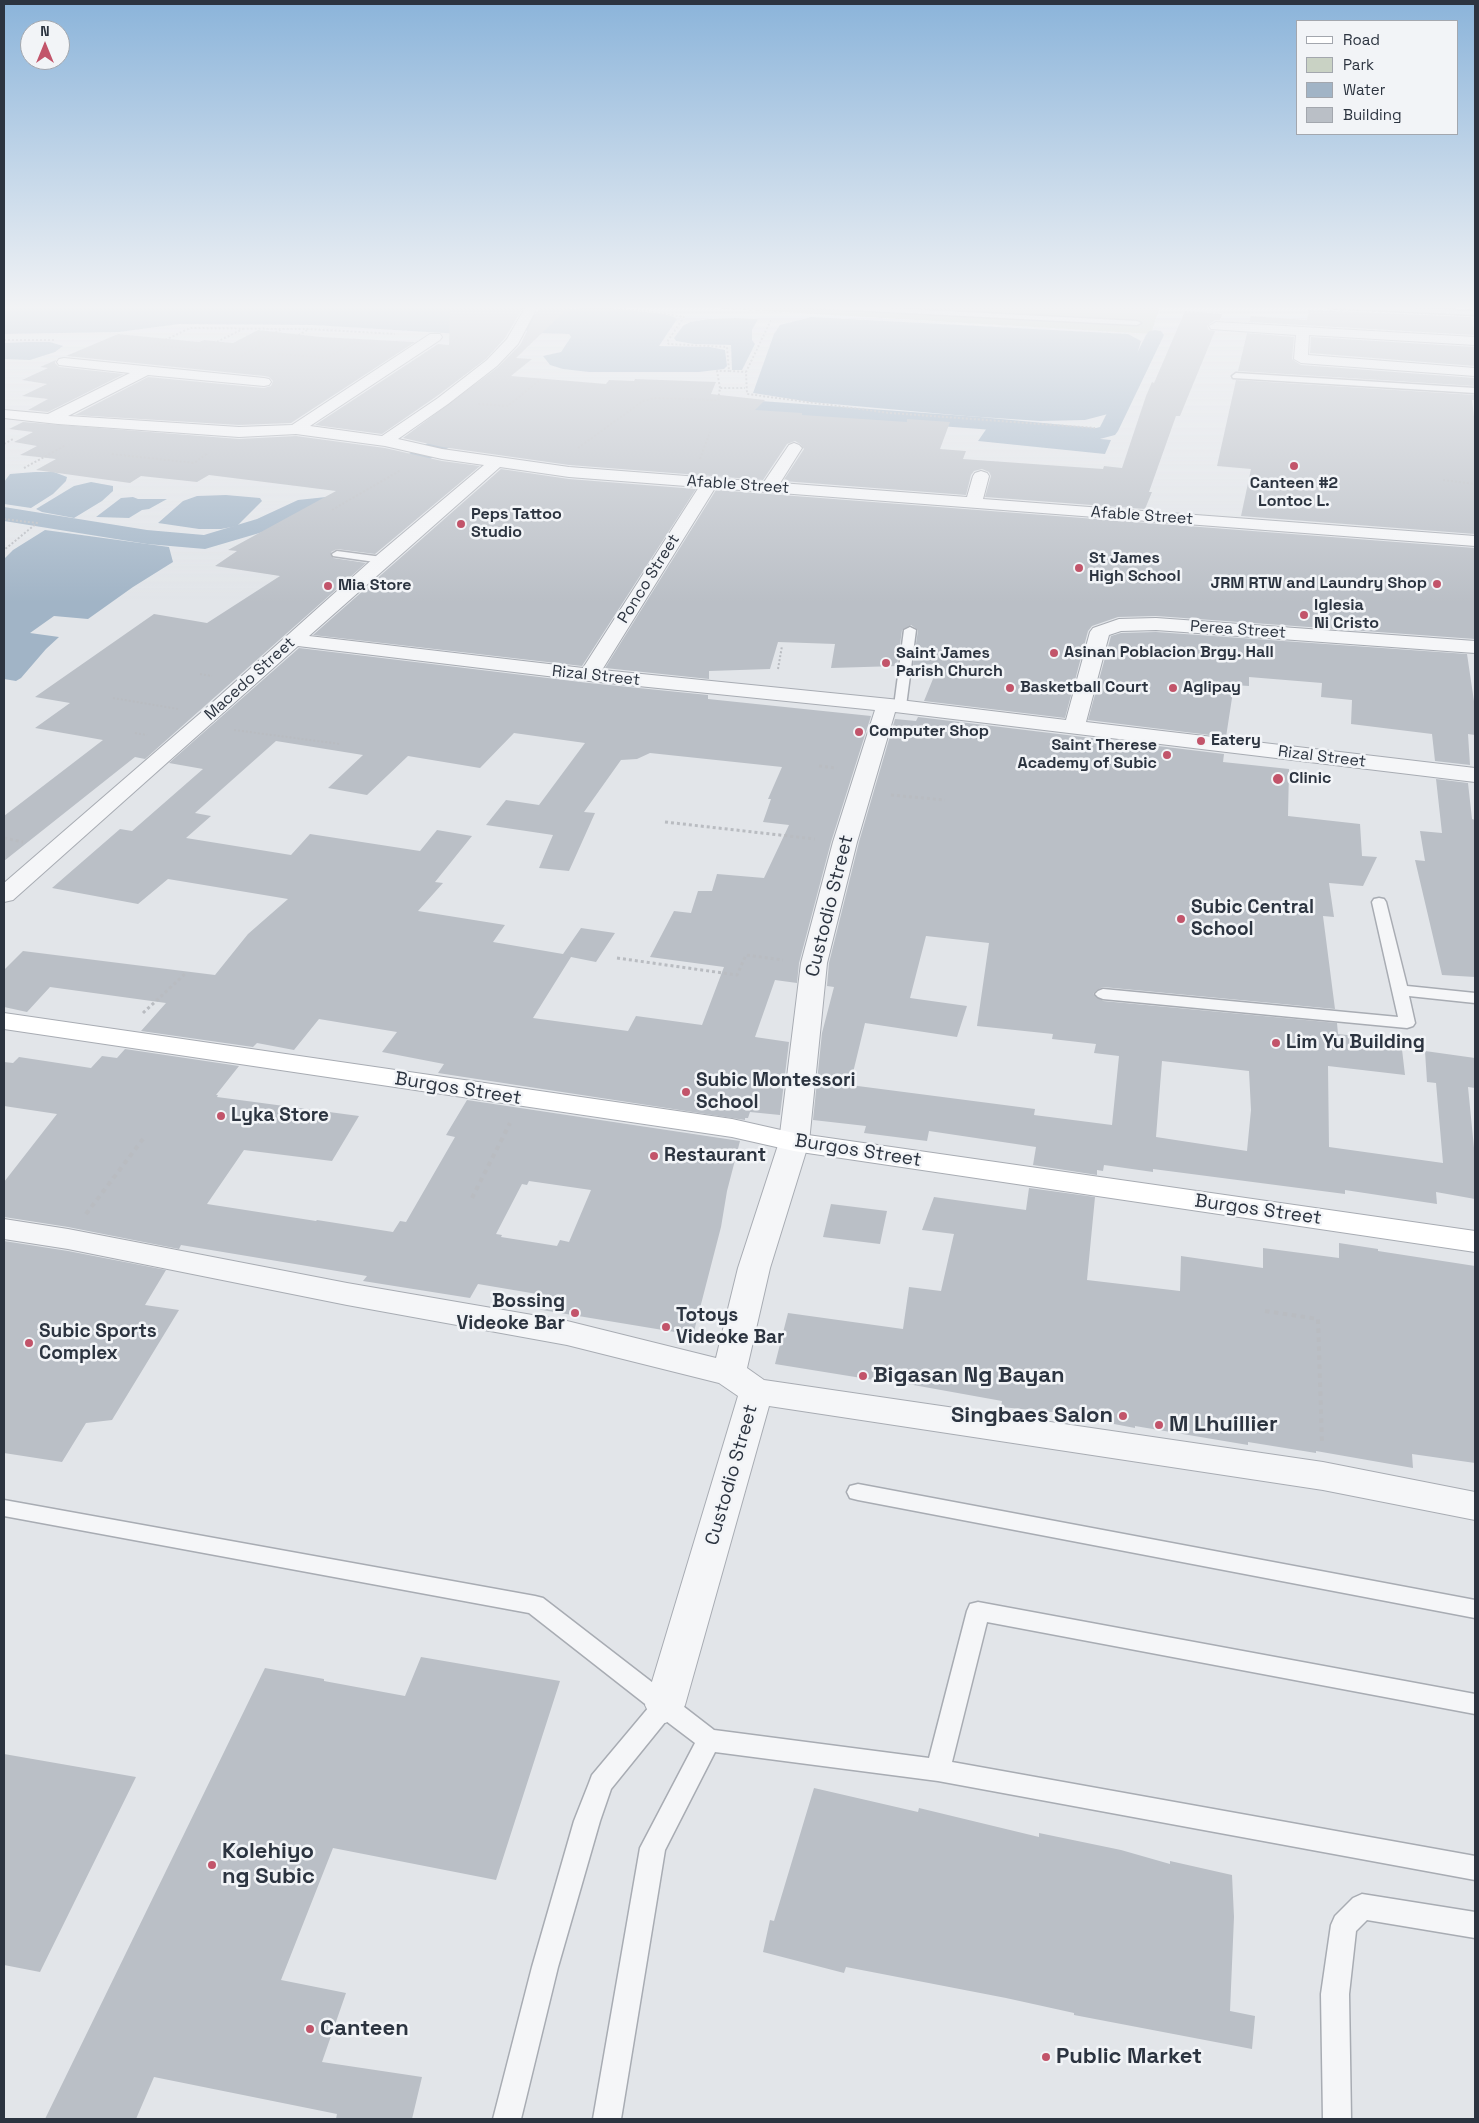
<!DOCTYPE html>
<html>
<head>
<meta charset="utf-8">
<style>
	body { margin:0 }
	#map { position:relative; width:1479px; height:2123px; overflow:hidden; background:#e2e5e9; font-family:"Space Grotesk",sans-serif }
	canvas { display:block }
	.frame { position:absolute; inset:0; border:5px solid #2c3440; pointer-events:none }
	.legend { position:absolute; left:1296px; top:20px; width:162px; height:115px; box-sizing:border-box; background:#f2f4f7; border:1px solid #a3a7ae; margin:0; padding:6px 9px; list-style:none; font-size:15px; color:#2c3440 }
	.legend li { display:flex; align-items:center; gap:10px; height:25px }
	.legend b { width:25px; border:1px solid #a3a7ae }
	.north { position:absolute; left:20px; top:20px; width:50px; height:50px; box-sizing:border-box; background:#f2f4f7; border:1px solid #a3a7ae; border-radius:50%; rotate:0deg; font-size:14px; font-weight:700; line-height:20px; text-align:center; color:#2c3440 }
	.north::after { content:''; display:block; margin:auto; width:18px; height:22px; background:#c2546a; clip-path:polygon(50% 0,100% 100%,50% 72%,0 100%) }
</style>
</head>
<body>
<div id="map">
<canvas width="1479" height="2123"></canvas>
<div class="frame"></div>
<ul class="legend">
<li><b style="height:6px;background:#fff"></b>Road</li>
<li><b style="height:14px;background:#c9d2c4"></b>Park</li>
<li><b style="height:14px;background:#a1b4c6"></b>Water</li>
<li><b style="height:14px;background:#babfc6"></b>Building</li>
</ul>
<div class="north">N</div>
</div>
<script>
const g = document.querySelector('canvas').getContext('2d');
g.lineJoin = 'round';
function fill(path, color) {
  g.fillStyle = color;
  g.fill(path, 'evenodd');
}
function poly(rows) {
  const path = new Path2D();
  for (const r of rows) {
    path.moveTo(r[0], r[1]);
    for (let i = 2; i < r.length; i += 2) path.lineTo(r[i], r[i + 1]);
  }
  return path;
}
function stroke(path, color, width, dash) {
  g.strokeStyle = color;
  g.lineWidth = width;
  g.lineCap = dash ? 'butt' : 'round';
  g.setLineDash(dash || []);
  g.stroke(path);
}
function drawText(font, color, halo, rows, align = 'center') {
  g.font = font + ' "Space Grotesk",sans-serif';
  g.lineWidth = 5;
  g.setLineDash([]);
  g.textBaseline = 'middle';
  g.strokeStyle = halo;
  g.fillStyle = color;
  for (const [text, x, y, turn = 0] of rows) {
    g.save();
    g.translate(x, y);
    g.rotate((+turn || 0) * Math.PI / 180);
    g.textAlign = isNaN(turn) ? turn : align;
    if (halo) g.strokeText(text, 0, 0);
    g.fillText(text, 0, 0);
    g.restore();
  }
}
const green = poly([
	[681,306,1160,306,1151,334]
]);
const water = poly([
	[4,306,516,306,493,336,313,325,179,324,119,332,4,334],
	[609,308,664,314,674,317,677,319,659,346,710,347,725,350,727,366,724,369,699,372,589,372,563,369,550,365,543,356,561,352,571,337,569,334,533,333,524,330,531,316,540,312,558,309],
	[811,317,1128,334,1141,341,1133,368,1108,414,1085,420,1040,421,966,416,810,402,753,393,774,334,780,325],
	[735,318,758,319,752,330,752,340,755,344,742,370,732,370,731,345,694,344,676,341,674,338,683,326,690,322,708,319],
	[26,342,50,342,63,346,55,352,30,360,4,359,4,343],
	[987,428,1111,440,1105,454,978,441],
	[35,472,54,472,67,477,66,481,53,494,31,508,4,504,4,482,10,474],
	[91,482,113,486,113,491,102,501,74,518,42,512,36,509,74,486],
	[226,495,260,498,262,501,237,526,221,529,199,529,158,523,183,501,197,496],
	[133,497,138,499,167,499,149,509,142,510,129,518,96,517,121,498],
	[45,530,169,547,173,562,133,587,88,619,54,616,30,633,59,637,46,649,21,678,16,681,4,679,4,559,13,550]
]);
const canal = poly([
	[1155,330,1161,331,1164,335,1118,431,1115,435,1096,440,980,429,706,409,699,407,696,403,699,399,706,397,980,417,1096,428,1100,427,1146,335,1149,331,1155,330],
	[483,416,490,418,493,422,490,426,471,434,363,500,328,511,310,512,273,529,205,549,147,544,4,521,4,507,147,530,204,535,257,519,298,500,326,497,347,490,457,426,483,416]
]);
const building = poly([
	[450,306,524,306,505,338,486,359,437,396,382,434,315,425,438,344,449,345],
	[540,306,570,306,516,358,532,359,511,376,606,384,609,380,634,381,635,379,716,382,711,394,765,400,755,410,802,413,802,415,907,422,907,419,950,422,940,449,966,451,963,459,1103,469,1104,466,1122,468,1146,396,1152,382,1154,383,1185,311,1222,314,1220,320,1215,320,1207,326,1209,330,1215,331,1180,416,1176,416,1149,492,1152,492,1145,509,985,497,991,476,989,472,982,469,974,471,971,475,966,495,783,481,804,449,800,444,795,441,787,444,763,480,569,465,442,447,403,438,498,367,520,345],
	[1309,310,1471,317,1475,335,1249,322,1251,316,1307,320],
	[258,330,321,337,415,342,291,423,239,425,75,415,148,377,264,388,271,386,273,381,269,377,264,376,66,356,118,334,199,342,204,340,233,343],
	[1247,333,1294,337,1292,359,1301,365,1475,378,1475,386,1238,371],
	[1311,337,1475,347,1475,366,1310,353],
	[56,360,55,363,59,367,124,374,48,412,28,410,48,399,22,396,47,384,22,380,48,368,40,367],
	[1236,380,1475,395,1475,400,1472,400,1475,425,1475,534,1241,516,1251,469,1217,466],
	[23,422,239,439,296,436,385,448,442,461,480,466,375,554,337,549,331,552,333,558,366,563,145,759,135,757,4,861,4,816,103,740,35,728,70,703,35,697,154,614,207,623,280,576,215,566,237,551,228,550,336,491,209,475,197,482,141,476,130,483,36,470,56,459,20,455,37,446,14,442,33,432,9,429],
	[501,469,569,479,696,489,582,666,313,635],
	[716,490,1475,548,1475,639,1156,616,1118,617,1092,626,1088,631,1065,718,924,701,939,664,913,665,918,630,911,625,902,630,897,666,831,668,835,644,778,642,770,669,709,671,709,679,605,668],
	[1156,632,1467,654,1475,708,1475,735,1468,734,1470,765,1435,761,1432,734,1351,724,1352,700,1321,697,1322,683,1249,677,1249,686,1234,685,1226,737,1088,720,1111,636,1121,633],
	[299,648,589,683,708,695,708,699,871,716,831,842,799,963,797,983,775,980,755,1037,789,1042,780,1115,750,1112,748,1118,745,1118,745,1120,438,1073,444,1064,382,1052,397,1032,319,1019,294,1050,257,1043,253,1047,141,1031,166,1003,50,987,27,1012,4,1007,4,970,23,951,215,975,248,934,288,899,168,879,138,904,52,888,120,829,132,831,203,769,169,763],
	[514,733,585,743,539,805,506,800,486,825,553,835,539,868,569,871,595,813,584,812,621,760,637,759,650,753,782,767,768,799,771,799,763,822,789,825,764,878,717,874,712,891,698,891,691,913,674,911,650,957,724,967,702,1025,636,1016,628,1031,533,1018,571,957,596,962,615,933,581,928,563,954,493,942,505,925,418,911,443,883,435,882,472,836,437,830,420,851,310,834,291,855,186,838,211,816,195,813,276,741,363,755,328,788,367,795,408,756,480,768],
	[918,717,1224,754,1223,762,1289,769,1288,816,1360,824,1362,856,1377,857,1363,886,1329,883,1334,917,1323,916,1335,1009,1103,987,1097,990,1093,994,1103,1001,1337,1023,1338,1034,1401,1041,1405,1075,1328,1066,1329,1147,1443,1163,1436,1083,1427,1082,1425,1051,1475,1058,1475,1088,1468,1087,1475,1158,1475,1199,1436,1192,1437,1204,1345,1190,1345,1194,1153,1169,1153,1172,1104,1165,1103,1171,1097,1170,1097,1175,1033,1165,1036,1147,929,1131,927,1141,864,1133,866,1126,813,1120,822,1033,834,987,827,986,829,963,859,842,895,719,916,721],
	[926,936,989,943,977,1026,1053,1034,1052,1039,1096,1044,1094,1053,1119,1056,1112,1125,1034,1115,1035,1109,850,1085,865,1023,957,1037,967,1006,910,998],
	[1162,1061,1249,1071,1251,1110,1247,1151,1156,1137],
	[1436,779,1468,783,1472,819,1475,820,1475,977,1442,975,1415,860,1425,861,1420,831,1442,833],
	[125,1049,239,1066,216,1095,218,1095,217,1097,359,1116,332,1161,244,1150,207,1204,316,1221,317,1220,393,1232,400,1221,406,1222,455,1137,446,1135,467,1100,740,1141,727,1191,721,1227,693,1335,530,1308,537,1294,478,1284,470,1298,363,1281,367,1276,181,1245,179,1249,68,1227,4,1217,4,1182,57,1114,4,1106,4,1062,13,1063,19,1057,91,1068,102,1056,117,1058],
	[529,1181,591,1190,569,1242,560,1240,557,1246,501,1237,502,1235,496,1234,522,1184,527,1185],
	[1029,1188,1095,1197,1087,1280,1180,1291,1181,1256,1263,1268,1263,1248,1339,1258,1339,1243,1378,1249,1378,1251,1475,1266,1475,1463,1412,1454,1413,1468,1316,1451,1316,1453,1248,1442,1248,1445,1135,1426,1135,1428,1093,1420,1093,1416,1001,1407,1002,1401,880,1379,880,1381,775,1364,788,1313,903,1329,909,1287,941,1291,954,1234,922,1230,934,1197,1026,1210],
	[831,1204,887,1211,880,1244,823,1237],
	[4,1241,68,1251,166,1270,145,1305,179,1310,112,1420,86,1423,62,1462,4,1453],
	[421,1657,560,1681,496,1880,333,1848,281,1980,346,1993,322,2062,422,2077,412,2119,336,2119,337,2114,154,2077,136,2119,45,2119,265,1668,324,1679,324,1681,405,1696],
	[4,1754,136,1777,40,1972,4,1965],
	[814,1788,918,1812,919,1808,1039,1837,1039,1833,1121,1850,1170,1864,1170,1861,1232,1875,1234,1917,1230,2011,1255,2016,1252,2049,1074,2015,1074,2013,1006,1998,846,1967,844,1973,763,1952,770,1920,774,1921]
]);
const pathFar2 = poly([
	[556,307,638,310,684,317,667,342,669,344,727,347,729,371,746,372],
	[771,320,746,372,747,394,890,413,1095,428],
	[456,338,480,339],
	[4,340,55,340],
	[288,341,309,329],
	[155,345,200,350,243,329],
	[151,347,190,328,309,329,395,334],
	[278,354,327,358,353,343,378,345],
	[241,356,265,343,257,342,282,329],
	[720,388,717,371,729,371],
	[478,404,508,406,541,379],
	[4,444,13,439],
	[578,448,643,401,656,398,718,400,720,388,745,388],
	[112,454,194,463,208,453],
	[700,459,710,432],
	[24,468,66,445],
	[1443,480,1475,484],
	[332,510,401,470],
	[4,519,37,523,4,550],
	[778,669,782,646],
	[200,674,212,676],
	[113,698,178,709],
	[234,730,340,744],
	[135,733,147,735]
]);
const pathFar1 = poly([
	[819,766,837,768],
	[891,795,945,800],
	[665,822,815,839],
	[4,838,23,842],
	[617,958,737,975,746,955,783,960],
	[143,1013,186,973]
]);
const path = poly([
	[472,1198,510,1123],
	[86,1214,143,1139],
	[1265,1311,1318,1319,1322,1443]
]);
const lane = poly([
	[807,306,849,306,1137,321,1141,323,1137,325,811,308,807,306],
	[1325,306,1370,306,1475,311,1475,315,1329,308,1325,306],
	[1236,373,1475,388,1475,393,1233,378,1232,376,1236,373],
	[337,551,382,557,387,560,382,563,333,556,332,554,337,551],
	[910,627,916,630,906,706,900,710,894,706,904,630,910,627],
	[1379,898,1384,899,1386,902,1407,986,1475,993,1475,1003,1409,996,1415,1023,1413,1026,1407,1028,1103,999,1098,997,1095,994,1098,991,1103,989,1398,1017,1372,902,1374,899,1379,898],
	[858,1484,1475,1600,1475,1618,858,1500,850,1498,847,1492,850,1486,858,1484],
	[4,1500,535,1596,543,1598,714,1730,929,1758,967,1611,970,1604,978,1602,1475,1694,1475,1714,987,1622,952,1762,1475,1856,1475,1880,938,1781,715,1752,665,1850,621,2119,593,2119,640,1848,695,1743,666,1721,611,1789,600,1821,558,1967,521,2119,493,2119,532,1967,574,1821,589,1783,592,1775,649,1707,529,1613,4,1516,4,1500],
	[1362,1894,1475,1912,1475,1938,1367,1920,1356,1931,1349,1994,1351,2119,1323,2119,1321,1994,1331,1925,1335,1916,1353,1898,1362,1894]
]);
const street = poly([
	[526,306,538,306,518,344,497,366,448,404,398,439,442,449,569,467,764,482,789,445,794,443,799,445,802,448,780,483,967,497,973,476,975,473,981,471,987,473,989,476,983,499,1475,536,1475,546,715,488,602,670,900,700,1066,720,1090,632,1093,628,1119,619,1156,618,1475,641,1475,653,1156,630,1121,631,1109,635,1086,722,1475,768,1475,782,895,712,857,842,827,963,809,1142,770,1268,747,1368,764,1380,1323,1462,1475,1492,1475,1520,1323,1490,769,1406,685,1705,679,1717,665,1723,651,1717,645,1705,738,1396,719,1383,567,1345,347,1305,68,1249,4,1239,4,1219,68,1229,347,1283,567,1321,716,1358,738,1268,779,1142,801,963,833,842,875,710,589,681,298,646,13,900,4,902,4,883,204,710,376,556,484,465,442,459,385,446,296,434,239,437,58,424,4,418,4,410,48,414,130,373,59,365,57,362,59,359,64,358,264,378,269,379,271,382,269,385,264,386,148,375,68,416,239,427,292,425,430,334,440,334,442,337,440,340,310,426,382,436,438,398,487,360,507,339,526,306],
	[500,467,569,477,699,487,583,668,309,636,500,467],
	[1216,322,1475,337,1475,345,1309,335,1308,355,1475,368,1475,376,1301,363,1294,359,1296,335,1211,329,1209,326,1216,322]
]);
const secondary = poly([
	[4,1013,732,1119,794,1133,1475,1231,1475,1252,794,1151,732,1137,4,1029,4,1013]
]);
const markers = [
	[1294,466,5,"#c2546a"],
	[461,524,5,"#c2546a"],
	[1079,568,5,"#c2546a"],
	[1437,584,5,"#c2546a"],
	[328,586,5,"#c2546a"],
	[1304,615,5,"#c2546a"],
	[1054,653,5,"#c2546a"],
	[886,663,5,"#c2546a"],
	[1010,688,5,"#c2546a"],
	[1173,688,5,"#c2546a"],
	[859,732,5,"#c2546a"],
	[1201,741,5,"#c2546a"],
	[1167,755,5,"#c2546a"],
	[1278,779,6,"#c2546a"],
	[1181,919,5,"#c2546a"],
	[1276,1043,5,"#c2546a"],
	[686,1092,5,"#c2546a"],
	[221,1116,5,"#c2546a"],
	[654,1156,5,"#c2546a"],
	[575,1313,5,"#c2546a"],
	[666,1327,5,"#c2546a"],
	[29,1343,5,"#c2546a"],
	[863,1376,5,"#c2546a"],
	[1123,1416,5,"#c2546a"],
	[1159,1425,5,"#c2546a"],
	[212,1865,5,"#c2546a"],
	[310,2029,5,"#c2546a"],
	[1046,2057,5,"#c2546a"]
];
const farPoinames = [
	["Canteen #2",1294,484,"center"],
	["Lontoc L.",1294,502,"center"],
	["Peps Tattoo",471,515],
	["Studio",471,533],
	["St James",1089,559],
	["High School",1089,577],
	["JRM RTW and Laundry Shop",1427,584,"right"],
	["Mia Store",338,586],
	["Iglesia",1314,606],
	["Ni Cristo",1314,624],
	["Asinan Poblacion Brgy. Hall",1064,653],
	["Saint James",896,654],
	["Parish Church",896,672],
	["Basketball Court",1020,688],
	["Aglipay",1183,688],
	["Computer Shop",869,732],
	["Eatery",1211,741],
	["Saint Therese",1157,746,"right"],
	["Academy of Subic",1157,764,"right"],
	["Clinic",1289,779]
];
const farStreetnames = [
	["Afable Street",738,485,4],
	["Afable Street",1142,516,4],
	["Ponco Street",649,579,-58],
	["Perea Street",1238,630,4],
	["Rizal Street",596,676,6],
	["Macedo Street",250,679,-42],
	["Rizal Street",1322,757,7]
];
const streetNames = [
	["Custodio Street",830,906,-76],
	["Burgos Street",458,1089,9],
	["Burgos Street",858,1151,9],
	["Burgos Street",1258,1210,8],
	["Custodio Street",732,1475,-74]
];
const poiNames = [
	["Subic Central",1191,908],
	["School",1191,930],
	["Lim Yu Building",1286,1043],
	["Subic Montessori",696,1081],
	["School",696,1103],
	["Lyka Store",231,1116],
	["Restaurant",664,1156],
	["Bossing",565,1302,"right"],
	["Videoke Bar",565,1324,"right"],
	["Totoys",676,1316],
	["Videoke Bar",676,1338],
	["Subic Sports",39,1332],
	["Complex",39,1354]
];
const nearPoinames = [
	["Bigasan Ng Bayan",873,1376],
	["Singbaes Salon",1113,1416,"right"],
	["M Lhuillier",1169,1425],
	["Kolehiyo",222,1852],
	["ng Subic",222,1877],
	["Canteen",320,2029],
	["Public Market",1056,2057]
];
fill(green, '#c9d2c4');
fill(water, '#a1b4c6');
fill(canal, '#a1b4c6');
fill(building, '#babfc6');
stroke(lane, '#a8acb3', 3);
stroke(street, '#a8acb3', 2);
stroke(secondary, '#a8acb3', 2);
stroke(pathFar2, '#b9bcc1', 2, [2, 2]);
stroke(pathFar1, '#b9bcc1', 3, [3, 3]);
stroke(path, '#b9bcc1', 4, [4.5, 4.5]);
fill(lane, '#f5f6f8');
fill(street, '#f5f6f8');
fill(secondary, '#fff');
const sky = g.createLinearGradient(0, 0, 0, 603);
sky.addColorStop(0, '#8bb4da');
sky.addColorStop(0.51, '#f2f3f5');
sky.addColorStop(1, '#f2f3f500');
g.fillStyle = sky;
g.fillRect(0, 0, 1479, 603);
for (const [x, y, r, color] of markers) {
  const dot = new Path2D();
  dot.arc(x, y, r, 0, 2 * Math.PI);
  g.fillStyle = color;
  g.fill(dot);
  stroke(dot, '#f2f4f7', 2);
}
drawText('bold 16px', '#2c3440', '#f2f4f7', farPoinames, 'left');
drawText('16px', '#2c3440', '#f2f4f7', farStreetnames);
drawText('19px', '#2c3440', '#f2f4f7', streetNames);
drawText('bold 19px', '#2c3440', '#f2f4f7', poiNames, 'left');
drawText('bold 22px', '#2c3440', '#f2f4f7', nearPoinames, 'left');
</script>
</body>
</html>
